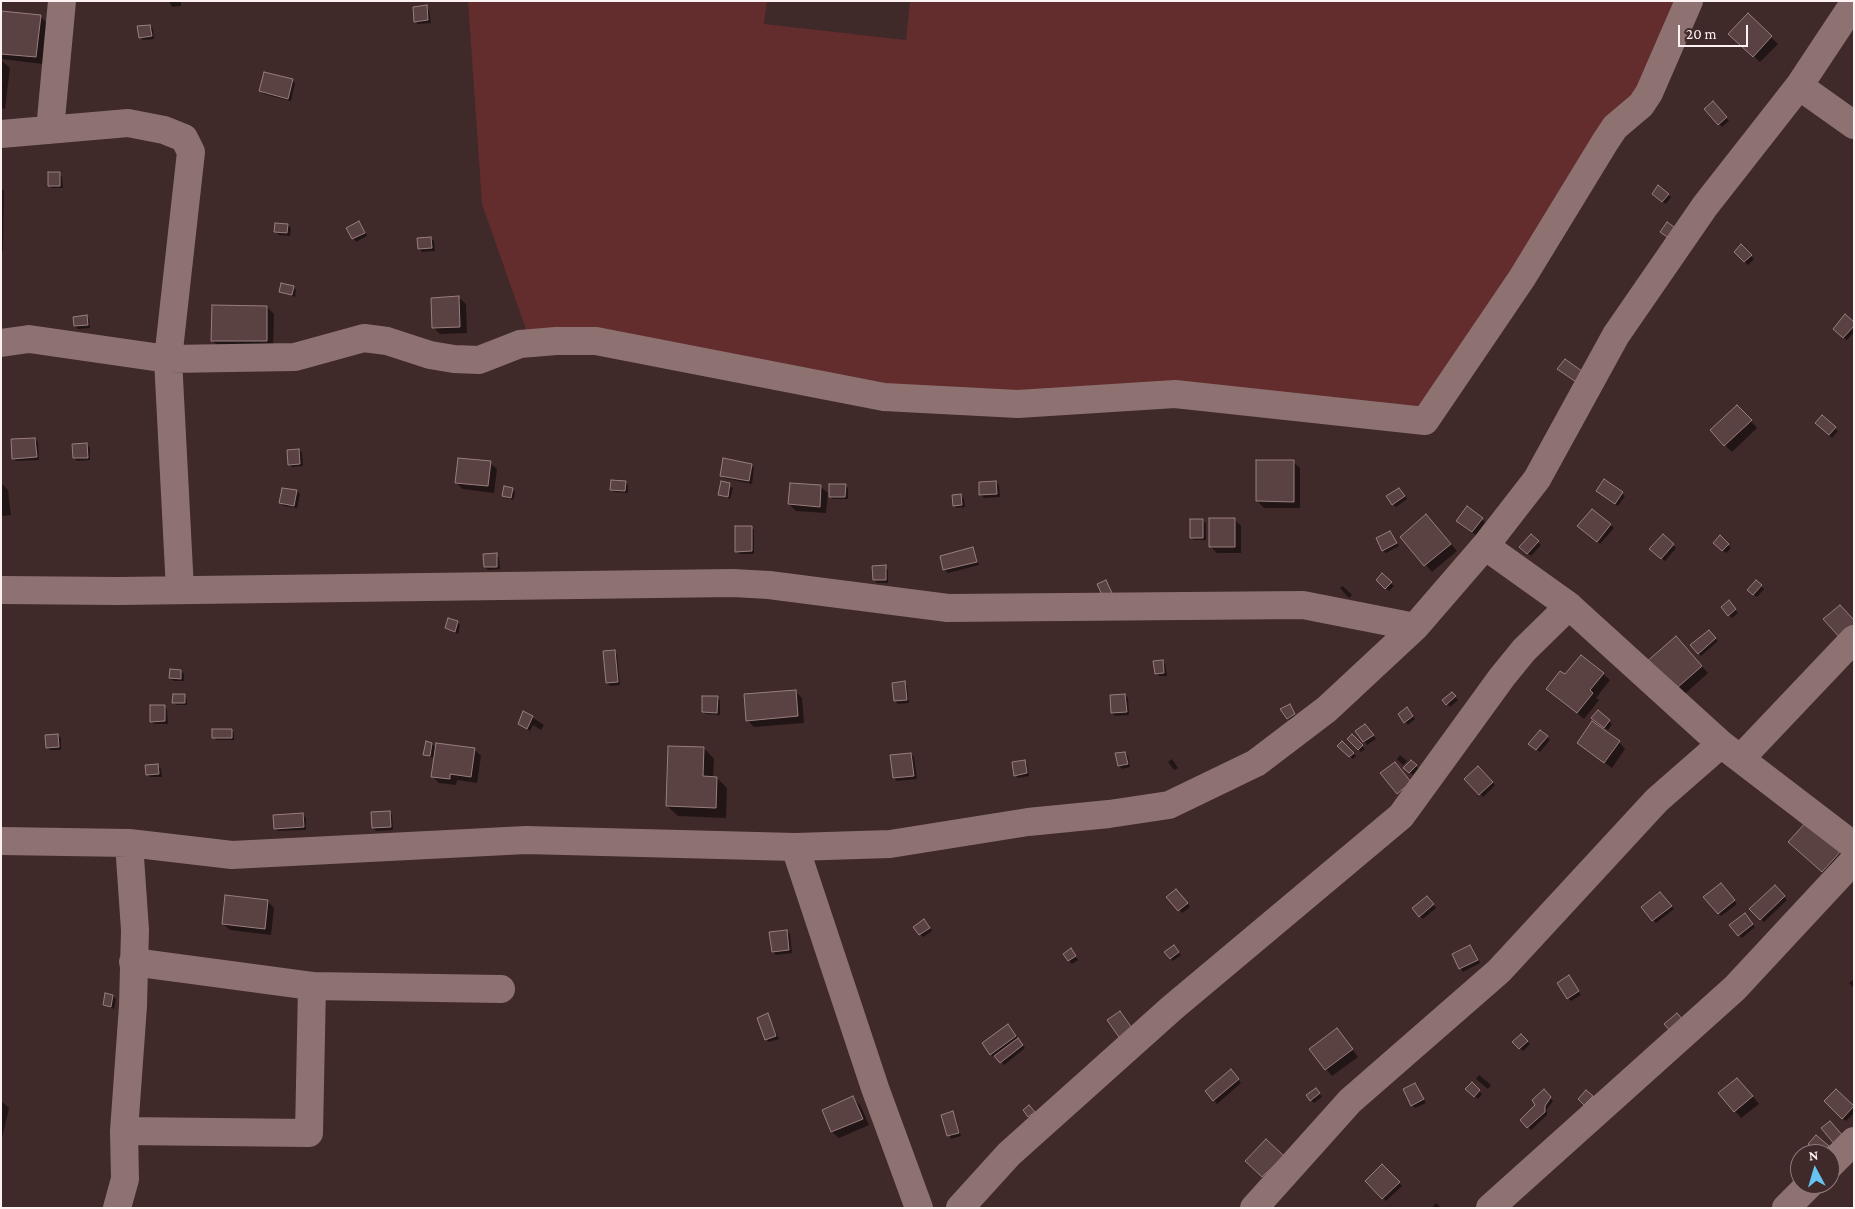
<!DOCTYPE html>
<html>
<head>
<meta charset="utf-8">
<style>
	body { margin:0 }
	#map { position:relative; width:1855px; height:1209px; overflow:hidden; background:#402929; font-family:"Crimson Pro",serif }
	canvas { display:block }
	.frame { position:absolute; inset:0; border:2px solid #fdf1f1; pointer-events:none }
	.north { position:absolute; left:1790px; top:1144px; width:50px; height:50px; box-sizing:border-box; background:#402929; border:1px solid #8c7979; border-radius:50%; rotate:354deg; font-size:14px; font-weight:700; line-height:20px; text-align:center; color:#fdf1f1 }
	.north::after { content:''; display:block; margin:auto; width:18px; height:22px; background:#67c4f0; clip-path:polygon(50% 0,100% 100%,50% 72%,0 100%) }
	.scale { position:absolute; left:1678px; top:25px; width:70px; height:22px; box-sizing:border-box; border:2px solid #fdf1f1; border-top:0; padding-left:6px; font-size:15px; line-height:18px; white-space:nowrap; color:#fdf1f1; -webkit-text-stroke:4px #402929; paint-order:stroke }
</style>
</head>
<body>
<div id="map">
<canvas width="1855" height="1209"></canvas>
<div class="frame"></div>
<div class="north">N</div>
<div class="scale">20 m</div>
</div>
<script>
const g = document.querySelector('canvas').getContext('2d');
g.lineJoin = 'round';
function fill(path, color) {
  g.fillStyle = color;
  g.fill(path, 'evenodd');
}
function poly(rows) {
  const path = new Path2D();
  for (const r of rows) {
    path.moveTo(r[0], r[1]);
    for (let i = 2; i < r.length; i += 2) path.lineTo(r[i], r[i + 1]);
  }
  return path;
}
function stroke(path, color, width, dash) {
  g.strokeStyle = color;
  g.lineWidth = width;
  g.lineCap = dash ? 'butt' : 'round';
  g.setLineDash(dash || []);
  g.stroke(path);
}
const green = poly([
	[468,1,767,1,764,24,906,40,910,1,1685,1,1616,132,1424,418,1146,401,846,399,577,345,535,355,482,204]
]);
const shadow = poly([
	[169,1,181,1,181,6,172,7],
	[426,6,429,10,431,23,418,24,415,21],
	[1,12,40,16,47,23,43,64,1,59],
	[1748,15,1778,44,1760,62,1730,34],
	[150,26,153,29,154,39,143,40,140,37],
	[1,60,10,68,5,109,1,108],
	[292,80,295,83,291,101,264,94,261,91],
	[1713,103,1729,121,1722,127,1706,109],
	[59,174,62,177,63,188,52,188,49,185],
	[1,188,4,191,3,251,1,251],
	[1668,194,1671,197,1666,204,1656,197],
	[359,222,367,236,356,242,348,228],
	[288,225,291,228,290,236,279,235,276,232],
	[431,238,434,241,435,251,422,252,419,248],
	[1741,246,1754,259,1748,265,1735,252],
	[293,287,296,290,295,297,281,291],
	[459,298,466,304,467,333,440,334,434,328],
	[267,307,274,314,273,348,219,347,212,340],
	[86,316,89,319,90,328,78,329,75,326],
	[1854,324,1854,332,1847,340,1837,332],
	[1737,406,1757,428,1732,452,1725,445],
	[1822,417,1838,431,1832,438,1819,426],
	[35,439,38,442,39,460,16,461,13,458],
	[87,444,90,448,90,460,77,461,74,458],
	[299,450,302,453,303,466,292,467,289,464],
	[1293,462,1300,468,1300,508,1264,508,1257,501],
	[490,463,497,469,494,493,463,489,456,483],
	[751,465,754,468,752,484,724,478,721,475],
	[1605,481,1625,496,1618,506,1601,494],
	[625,482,628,485,628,493,614,492,611,489],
	[996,482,999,485,1000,497,984,498,981,495],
	[1,483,8,490,11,515,1,516],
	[722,483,733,488,730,499,719,495],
	[845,485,848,488,848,499,833,499,830,496],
	[821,487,828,493,826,513,796,511,789,504],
	[283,489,297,491,300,494,297,508,284,506,281,503],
	[512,489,515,492,513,500,506,498,503,495],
	[1402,492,1407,499,1396,507,1393,504],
	[961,496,964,499,965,507,957,508,954,505],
	[1592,510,1614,528,1600,544,1582,529],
	[1234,519,1241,526,1241,553,1217,553,1210,546],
	[1482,519,1485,522,1476,535,1461,524],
	[1203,520,1206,523,1206,540,1194,540,1191,537],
	[1433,523,1457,551,1432,572,1401,537],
	[751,527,754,530,754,554,740,554,737,551],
	[1390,532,1399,546,1386,553,1383,550],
	[1663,535,1676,548,1665,561,1651,549],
	[1531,536,1541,545,1531,556,1521,547],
	[1720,537,1731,548,1726,553,1715,543],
	[973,549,979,565,948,573,945,570],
	[496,555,499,558,500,569,488,570,485,567],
	[885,567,888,570,888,583,877,583,874,580],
	[1382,575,1394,586,1389,591,1378,580],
	[1343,586,1352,595,1349,598,1340,588],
	[1761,586,1764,589,1757,597,1752,593],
	[1729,602,1738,613,1732,618,1729,615],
	[457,622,460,625,458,634,446,628],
	[1708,631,1718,641,1701,656,1692,646],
	[1682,645,1708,673,1678,700,1671,693],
	[614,652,617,655,620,685,610,686,607,683],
	[1162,661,1165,664,1167,676,1159,676,1156,673],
	[181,671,184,674,184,681,174,681,170,678],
	[1603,674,1610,680,1596,698,1599,700,1584,719,1555,695,1565,676],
	[904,683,907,686,909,703,898,704,895,701],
	[795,691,802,698,804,723,754,727,747,720],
	[1452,693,1458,700,1450,707,1444,700],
	[1125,695,1128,698,1129,715,1115,716,1112,713],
	[184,696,187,699,187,705,176,705,173,702],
	[717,697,720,700,720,715,706,714,703,711],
	[164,706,167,709,168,724,154,724,151,721],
	[1289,706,1297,717,1291,721,1288,718],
	[1407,709,1415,719,1408,725,1405,722],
	[1598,712,1612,724,1608,730,1596,721],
	[532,717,544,725,541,730,533,725,530,731,519,724],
	[1368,729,1376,739,1367,745,1357,732],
	[231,730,234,733,234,740,217,740,213,737],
	[1541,731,1550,740,1540,752,1533,747],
	[58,735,61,738,61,750,50,750,47,747],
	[1352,736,1365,749,1361,752,1349,739],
	[1619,742,1625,749,1612,768,1578,743],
	[1342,743,1356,756,1353,759,1339,746],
	[432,744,436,748,474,749,481,756,477,783,457,780,456,785,439,783,432,776,435,759,425,754],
	[704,748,714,759,713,778,717,778,727,788,726,818,678,816,667,806],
	[1125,753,1128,756,1130,767,1122,769,1119,766],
	[911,754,914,757,917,779,897,781,894,778],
	[1400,755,1407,761,1403,765,1397,759],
	[1172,759,1178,768,1174,770,1168,762],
	[1024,761,1027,764,1029,776,1018,778,1015,775],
	[1411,761,1419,769,1413,775,1405,768],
	[158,766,161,769,162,777,150,777,147,774],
	[1478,768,1495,785,1483,797,1466,779],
	[389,812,392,815,393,830,376,831,373,828],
	[303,815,306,818,306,830,278,831,275,828],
	[1808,822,1848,858,1829,878,1797,849],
	[1775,887,1787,900,1764,922,1751,909],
	[1724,888,1737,904,1721,916,1718,913],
	[1179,893,1190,907,1182,913,1168,897],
	[1663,896,1674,909,1656,923,1643,907],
	[1427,897,1436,908,1423,919,1413,909],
	[267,901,274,908,271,935,230,930,223,924],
	[1748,918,1755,927,1742,938,1739,935],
	[927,924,932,931,923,937,920,934],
	[787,931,790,934,792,953,776,955,773,952],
	[1470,946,1480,963,1463,972,1453,955],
	[1071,950,1078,960,1072,964,1064,954],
	[1176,950,1181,955,1173,961,1170,958],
	[1854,979,1854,989,1849,983],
	[1571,980,1581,995,1571,1001,1568,998],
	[113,996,116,999,114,1009,104,1005],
	[768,1015,779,1039,769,1042,766,1039],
	[1011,1029,1025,1048,1004,1065,996,1056,994,1057,991,1054],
	[1337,1029,1358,1057,1332,1076,1326,1069],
	[1521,1035,1530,1044,1523,1051,1514,1042],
	[1231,1071,1241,1083,1217,1104,1207,1091],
	[1479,1075,1491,1085,1488,1089,1476,1079],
	[1415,1084,1426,1103,1415,1108,1412,1105],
	[1472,1084,1482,1094,1478,1099,1467,1089],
	[1744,1086,1759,1104,1741,1118,1720,1093],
	[1544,1091,1553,1101,1547,1109,1547,1115,1531,1130,1522,1120,1537,1105],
	[1836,1091,1854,1108,1854,1113,1846,1121,1825,1101],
	[1319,1093,1322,1097,1314,1103,1311,1100],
	[853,1098,860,1105,869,1125,839,1138,832,1132,823,1111],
	[1,1101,9,1108,2,1138,1,1138],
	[952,1112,955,1116,961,1136,951,1139,942,1116],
	[1382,1166,1402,1186,1386,1201,1367,1181],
	[1436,1203,1441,1208,1432,1208]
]);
const building = poly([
	[427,5,428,20,414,22,413,7,427,5],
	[1,11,41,15,36,57,1,54,1,11],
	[1748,13,1772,36,1753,57,1728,34,1748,13],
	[150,25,152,36,139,38,137,26,150,25],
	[264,72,293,79,288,99,259,91,264,72],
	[1713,101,1727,117,1718,125,1704,109,1713,101],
	[48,172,60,172,60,186,48,186,48,172],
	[1658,185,1669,194,1662,202,1652,194,1658,185],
	[359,221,365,233,352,239,346,228,359,221],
	[1667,222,1677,229,1670,239,1660,232,1667,222],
	[275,223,288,224,287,233,274,232,275,223],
	[431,237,432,248,418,249,417,238,431,237],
	[1741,244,1752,255,1744,262,1734,252,1741,244],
	[281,283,294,286,292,295,279,292,281,283],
	[459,296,460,327,432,328,431,298,459,296],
	[212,305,267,306,267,341,211,341,212,305],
	[1845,314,1854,322,1854,326,1843,338,1833,329,1845,314],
	[87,315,88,325,74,326,73,317,87,315],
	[1565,359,1586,374,1579,384,1557,369,1565,359],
	[1737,405,1752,420,1724,446,1710,430,1737,405],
	[1822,415,1836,427,1829,435,1815,423,1822,415],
	[35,438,37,457,12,459,11,439,35,438],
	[87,443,88,458,73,458,72,444,87,443],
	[299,449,300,464,288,465,287,450,299,449],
	[458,458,491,461,488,486,455,483,458,458],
	[723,458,752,464,749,481,720,476,723,458],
	[1256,460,1294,460,1294,502,1256,501,1256,460],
	[1604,479,1623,492,1615,504,1596,491,1604,479],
	[611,480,626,481,625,491,610,490,611,480],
	[721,481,730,483,728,497,718,495,721,481],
	[996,481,997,494,979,495,979,482,996,481],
	[790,483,821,485,820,507,788,504,790,483],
	[829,484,846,484,845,497,829,497,829,484],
	[504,486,513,488,511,498,502,496,504,486],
	[282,488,297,490,294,506,279,503,282,488],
	[1399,488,1405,496,1392,505,1386,496,1399,488],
	[961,494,962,505,953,506,952,495,961,494],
	[1467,506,1483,518,1472,532,1456,521,1467,506],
	[1592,509,1611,524,1597,542,1577,526,1592,509],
	[1426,514,1451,544,1424,566,1400,537,1426,514],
	[1209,518,1235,518,1235,547,1209,547,1209,518],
	[1190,519,1203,519,1203,538,1190,538,1190,519],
	[735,526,752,526,752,551,735,552,735,526],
	[1390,531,1397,543,1382,551,1376,538,1390,531],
	[1531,534,1539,541,1527,554,1519,547,1531,534],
	[1663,534,1674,544,1661,559,1649,549,1663,534],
	[1720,535,1729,544,1722,551,1713,543,1720,535],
	[973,547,977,562,943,570,940,556,973,547],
	[497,553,497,567,484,567,483,554,497,553],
	[886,565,886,580,873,580,872,566,886,565],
	[1382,573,1392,582,1385,589,1376,580,1382,573],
	[1106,580,1112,593,1103,597,1097,584,1106,580],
	[1756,580,1762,585,1753,595,1747,590,1756,580],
	[1729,600,1736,609,1728,616,1721,607,1729,600],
	[1840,605,1854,620,1854,628,1841,639,1823,619,1840,605],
	[448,618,458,621,455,632,445,628,448,618],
	[1709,630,1716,638,1698,654,1690,645,1709,630],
	[1676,636,1702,666,1670,694,1644,664,1676,636],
	[615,650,618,682,606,683,603,651,615,650],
	[1581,655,1604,673,1590,690,1593,693,1577,713,1546,689,1560,671,1565,674,1581,655],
	[1163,660,1164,673,1155,674,1153,661,1163,660],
	[170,669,181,670,181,679,169,678,170,669],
	[905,681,907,700,894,701,892,683,905,681],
	[796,690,798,716,746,721,744,694,796,690],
	[1452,692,1456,696,1446,705,1442,700,1452,692],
	[173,694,185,694,185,703,172,703,173,694],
	[1125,694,1127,712,1111,713,1110,695,1125,694],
	[702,696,718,696,717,713,702,712,702,696],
	[1290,704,1295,714,1287,719,1280,709,1290,704],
	[150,705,165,705,165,721,150,722,150,705],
	[1407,707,1413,716,1404,723,1398,714,1407,707],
	[1598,710,1610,720,1604,728,1591,718,1598,710],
	[523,711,533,716,527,729,518,724,523,711],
	[1592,721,1620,741,1604,763,1577,743,1592,721],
	[1365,724,1374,735,1363,742,1355,731,1365,724],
	[212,729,232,729,232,738,212,738,212,729],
	[1540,730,1548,736,1536,750,1528,744,1540,730],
	[58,734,59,747,46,748,45,735,58,734],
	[1352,734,1363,745,1358,750,1347,739,1352,734],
	[426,741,432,743,430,756,423,755,426,741],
	[1342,741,1354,753,1349,757,1337,746,1342,741],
	[436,743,475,748,471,777,450,774,450,779,431,777,436,743],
	[668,746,704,747,703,776,717,777,716,808,666,806,668,746],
	[1125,752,1128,764,1118,766,1115,753,1125,752],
	[911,753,914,776,893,778,890,755,911,753],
	[1025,760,1027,773,1014,776,1012,762,1025,760],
	[1411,760,1417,765,1409,773,1403,768,1411,760],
	[1395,762,1411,782,1397,794,1380,773,1395,762],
	[158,764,159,774,146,775,145,765,158,764],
	[1478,766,1493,782,1479,795,1464,779,1478,766],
	[390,811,391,827,372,828,371,812,390,811],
	[303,813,304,827,274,829,273,815,303,813],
	[1808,820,1842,850,1822,872,1788,842,1808,820],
	[1721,883,1735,900,1718,914,1703,897,1721,883],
	[1775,885,1785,896,1760,920,1749,909,1775,885],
	[1176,889,1188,903,1178,911,1166,897,1176,889],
	[1660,892,1672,906,1652,921,1641,907,1660,892],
	[225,895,268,900,265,929,222,924,225,895],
	[1427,896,1434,904,1419,917,1412,908,1427,896],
	[1745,913,1753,924,1738,936,1729,925,1745,913],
	[924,919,930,928,919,935,913,927,924,919],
	[787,930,789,950,772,952,769,932,787,930],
	[1174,945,1179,952,1170,959,1164,952,1174,945],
	[1470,945,1478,960,1459,969,1452,954,1470,945],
	[1071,948,1076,956,1068,961,1063,954,1071,948],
	[1569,975,1579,991,1567,999,1557,983,1569,975],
	[105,993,113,995,111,1007,103,1005,105,993],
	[1120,1011,1134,1031,1121,1040,1107,1020,1120,1011],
	[768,1013,776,1036,765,1040,757,1018,768,1013],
	[1677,1013,1684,1021,1671,1032,1664,1024,1677,1013],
	[1008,1024,1016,1036,990,1055,982,1043,1008,1024],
	[1337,1028,1353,1049,1325,1070,1309,1049,1337,1028],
	[1521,1034,1528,1041,1519,1049,1512,1042,1521,1034],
	[1018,1038,1023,1045,1000,1063,994,1056,1018,1038],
	[1231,1069,1239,1079,1213,1101,1205,1091,1231,1069],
	[1737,1078,1753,1096,1734,1112,1718,1093,1737,1078],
	[1472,1082,1480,1090,1474,1097,1465,1089,1472,1082],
	[1415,1083,1424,1099,1411,1106,1403,1089,1415,1083],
	[1316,1088,1320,1093,1310,1101,1306,1095,1316,1088],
	[1544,1089,1551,1097,1545,1106,1545,1112,1527,1128,1520,1120,1535,1105,1532,1100,1544,1089],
	[1836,1089,1854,1106,1842,1119,1824,1101,1836,1089],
	[1586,1090,1593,1096,1584,1105,1578,1099,1586,1090],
	[853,1096,863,1119,831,1132,822,1110,853,1096],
	[1029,1105,1035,1112,1028,1117,1023,1110,1029,1105],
	[953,1111,959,1133,947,1136,941,1115,953,1111],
	[1830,1121,1844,1137,1835,1145,1821,1128,1830,1121],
	[1816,1135,1829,1146,1823,1154,1820,1154,1808,1144,1816,1135],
	[1266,1139,1284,1156,1262,1177,1245,1161,1266,1139],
	[1382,1164,1400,1182,1382,1199,1365,1181,1382,1164]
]);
const minor = poly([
	[1799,86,1854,125],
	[50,130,62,1],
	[1,134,128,123,164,130,184,138,191,152,168,359,180,590],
	[1,343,29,339,168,359,295,357,364,338,387,341,430,355,454,359,479,360,520,344,556,341,596,341,884,397,1018,404,1175,394,1425,421,1522,278,1605,142,1615,127,1641,105,1649,93,1689,1],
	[1485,546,1569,606],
	[1,590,118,591,733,583,769,585,948,608,1303,605,1415,627],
	[1741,758,1854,639],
	[1,841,129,843,232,855,526,840,795,847,890,844,1028,822,1109,814,1169,805,1256,763,1327,709,1415,627,1485,546,1537,479,1616,335,1705,206,1799,86,1854,3],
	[795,847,875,1088,919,1208],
	[312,986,501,989],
	[124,1131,309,1133,312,986,133,962],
	[1830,1165,1854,1141],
	[117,1208,125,1179,124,1131,133,1006,135,930,129,843],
	[960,1208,1009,1154,1172,1008,1401,816,1502,677,1524,650,1569,606,1721,744,1854,846],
	[1254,1208,1350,1101,1499,971,1657,800,1721,744],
	[1490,1208,1735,988,1854,860],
	[1786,1208,1810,1184]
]);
fill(green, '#632c2d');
fill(shadow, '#0007');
fill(building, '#594241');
stroke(building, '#997e7d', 1);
stroke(minor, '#8d7271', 28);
</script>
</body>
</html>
